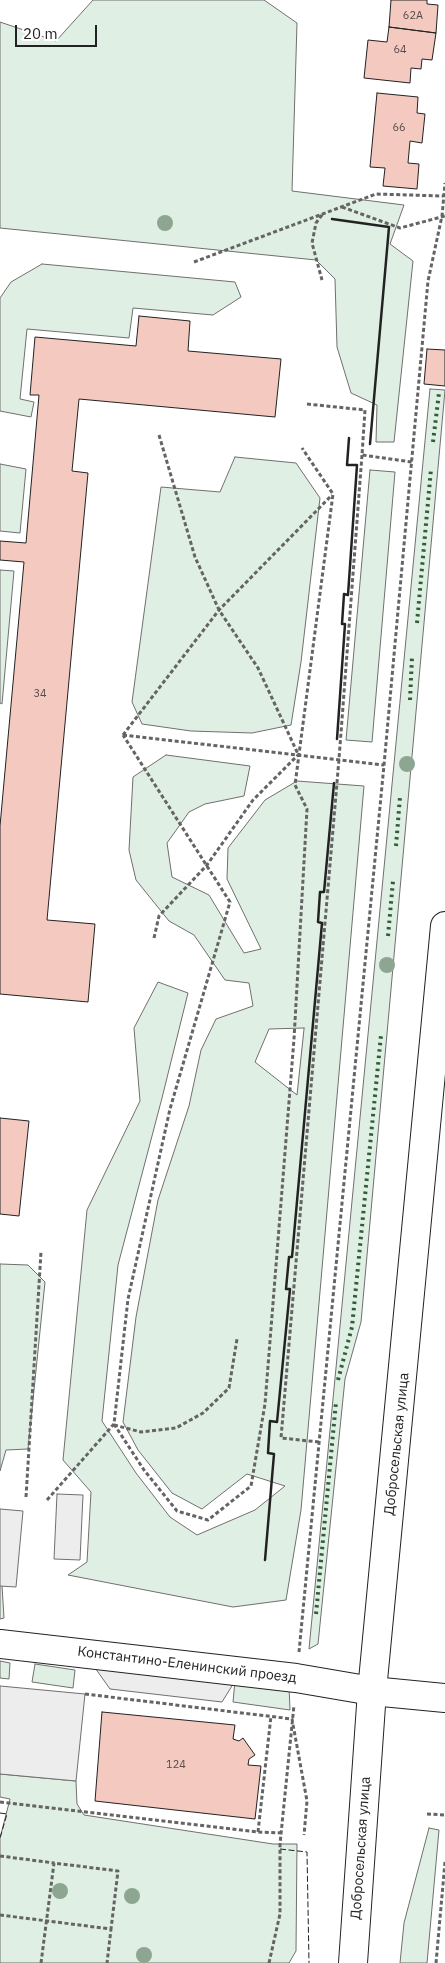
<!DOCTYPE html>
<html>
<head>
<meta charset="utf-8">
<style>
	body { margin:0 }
	#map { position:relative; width:445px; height:1963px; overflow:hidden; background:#fff; font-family:"IBM Plex Sans",sans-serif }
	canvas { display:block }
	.scale { position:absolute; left:15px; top:25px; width:82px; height:22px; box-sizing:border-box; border:2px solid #222; border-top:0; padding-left:6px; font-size:15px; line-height:18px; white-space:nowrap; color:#222; -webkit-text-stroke:4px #fff; paint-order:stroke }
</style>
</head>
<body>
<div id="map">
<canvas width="445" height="1963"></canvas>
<div class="scale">20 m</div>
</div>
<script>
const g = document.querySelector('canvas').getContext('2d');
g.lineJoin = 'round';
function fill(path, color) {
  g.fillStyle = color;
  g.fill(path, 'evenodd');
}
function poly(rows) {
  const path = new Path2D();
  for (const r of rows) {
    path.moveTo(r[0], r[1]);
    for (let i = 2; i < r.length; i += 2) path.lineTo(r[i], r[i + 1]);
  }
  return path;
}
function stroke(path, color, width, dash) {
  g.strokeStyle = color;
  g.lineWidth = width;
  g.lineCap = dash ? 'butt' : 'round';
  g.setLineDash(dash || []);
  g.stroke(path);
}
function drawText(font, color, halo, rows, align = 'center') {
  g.font = font + ' "IBM Plex Sans",sans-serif';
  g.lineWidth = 4;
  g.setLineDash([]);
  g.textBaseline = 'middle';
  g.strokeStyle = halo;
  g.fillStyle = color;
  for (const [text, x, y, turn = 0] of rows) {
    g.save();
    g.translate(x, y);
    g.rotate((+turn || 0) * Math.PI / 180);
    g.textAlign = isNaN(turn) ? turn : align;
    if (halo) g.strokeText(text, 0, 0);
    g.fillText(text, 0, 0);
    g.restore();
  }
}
const green = poly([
	[93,0,264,0,297,23,292,191,404,205,390,244,413,261,394,442,376,442,377,405,351,393,337,347,335,279,316,260,0,228,0,22,56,41,93,0],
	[42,264,235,282,241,297,213,315,133,308,129,338,27,329,20,399,34,402,31,417,0,411,0,298,11,282,42,264],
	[430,389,445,390,361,1322,345,1379,318,1644,309,1649,430,389],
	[235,457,296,463,320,498,301,662,291,725,252,733,191,731,142,724,132,702,161,487,220,492,235,457],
	[0,464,26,469,20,533,0,531,0,464],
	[370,470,395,472,372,742,346,740,370,470],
	[0,570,14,571,2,704,0,703,0,570],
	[166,755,250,766,244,796,205,804,189,812,167,843,172,877,209,895,244,953,261,949,227,879,228,848,265,800,297,781,364,786,301,1510,286,1600,233,1607,68,1575,87,1562,91,1492,63,1460,87,1210,140,1101,134,1028,158,982,188,993,162,1098,118,1265,102,1421,136,1473,170,1517,197,1535,255,1510,285,1486,247,1474,202,1509,172,1493,138,1450,123,1422,136,1317,158,1200,189,1106,201,1050,216,1019,253,1006,249,983,225,980,194,935,169,921,136,880,129,850,133,777,166,755],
	[304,1028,304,1029,297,1095,255,1062,269,1029,304,1028],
	[0,1264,28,1265,45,1282,28,1449,6,1450,0,1471,0,1264],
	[0,1554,4,1618,0,1619,0,1554],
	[0,1661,10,1663,9,1679,0,1678,0,1661],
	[35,1664,75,1670,73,1688,32,1682,35,1664],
	[235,1681,289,1686,290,1710,233,1702,235,1681],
	[0,1774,76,1781,77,1804,84,1815,273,1844,297,1844,296,1951,289,1963,0,1963,0,1838,10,1799,0,1797,0,1774],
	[429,1828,439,1830,427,1963,400,1963,404,1923,429,1828]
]);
const parking = poly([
	[57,1494,83,1495,80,1560,54,1559,57,1494],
	[0,1509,23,1511,16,1587,0,1586,0,1509],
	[93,1665,235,1681,222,1702,110,1689,93,1665],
	[0,1686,85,1694,76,1781,0,1774,0,1686]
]);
const building = poly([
	[391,0,427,0,427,4,438,5,436,33,389,27,391,0],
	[389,27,436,33,432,60,422,59,421,69,411,68,410,83,364,78,368,40,387,42,389,27],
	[377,93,418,97,417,113,425,114,422,143,410,141,408,163,419,164,417,189,383,186,385,168,370,167,377,93],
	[139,316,190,321,188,351,281,359,275,417,79,399,72,471,88,473,47,920,95,924,88,1002,0,994,0,826,24,562,0,560,0,541,26,543,39,395,30,395,35,337,136,346,139,316],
	[427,349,445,350,445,386,424,384,427,349],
	[0,1118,29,1121,19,1216,0,1214,0,1118],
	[102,1712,235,1725,233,1739,239,1741,243,1738,255,1755,249,1759,248,1765,261,1766,255,1819,95,1801,102,1712]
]);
const path = poly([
	[342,207,400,228,445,216],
	[322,215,316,223,312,243,322,280],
	[194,262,376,194,443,196],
	[307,404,365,410,362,455,412,462],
	[159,435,195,557,219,610,258,668,298,754],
	[123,735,219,610,332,495],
	[123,735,384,765],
	[154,938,159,916,207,865,253,800,298,755],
	[114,1424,144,1470,177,1511,208,1520,251,1486,265,1404,294,1039,307,809,295,785,333,494,302,448],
	[114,1425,141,1432,176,1428,203,1413,229,1388,237,1339],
	[319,1442,281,1438,339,759,362,455],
	[26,1497,41,1252],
	[47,1500,114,1424,128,1299,170,1109,230,902,123,735],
	[299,1652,384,765,428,281,442,216,445,183],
	[85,1694,292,1719,307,1801,304,1835],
	[0,1802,258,1832,282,1833],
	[427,1814,445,1815],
	[258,1832,271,1716],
	[0,1856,54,1863],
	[0,1915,111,1929,107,1963],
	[41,1963,54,1863,118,1871,111,1929],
	[269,1963,280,1914,280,1844,294,1705],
	[436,1963,445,1862]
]);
const minor = poly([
	[0,1644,296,1678,372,1691]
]);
const major = poly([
	[372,1691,445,1698],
	[353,1963,372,1691,445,926]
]);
const hedge = poly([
	[433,442,439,393],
	[417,623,431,469],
	[410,700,412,657],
	[396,846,400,797],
	[388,936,393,881],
	[338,1380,352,1327,381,1035],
	[316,1614,336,1402]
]);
const fence = poly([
	[0,1813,7,1814,0,1838],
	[280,1849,307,1852,309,1963]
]);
const wall = poly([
	[332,219,389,227,370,444],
	[337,739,345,624,342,624,344,594,348,595,357,465,347,465,349,438],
	[265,1560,274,1454,268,1453,270,1421,277,1422,290,1289,286,1289,289,1257,292,1257,322,923,318,922,320,892,324,892,334,783]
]);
const trees = [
	[165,223],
	[407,764],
	[387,965],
	[60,1891],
	[132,1896],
	[144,1955]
];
const numberNames = [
	["62А",413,16],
	["64",400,50],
	["66",399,128],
	["34",40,694],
	["124",176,1765]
];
const streetNames = [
	["Добросельская улица",397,1444,-84],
	["Константино-Еленинский проезд",187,1665,7],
	["Добросельская улица",361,1848,-86]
];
fill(green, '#e0efe3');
stroke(green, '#6f6f6f', 1);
fill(parking, '#ededed');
stroke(parking, '#6f6f6f', 1);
fill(building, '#f3c9c0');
stroke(building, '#222', 1);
stroke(minor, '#222', 30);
stroke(major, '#222', 30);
stroke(path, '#646464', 3, [4, 2.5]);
stroke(minor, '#fff', 28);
stroke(major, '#fff', 28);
stroke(hedge, '#2f5e38', 4, [2.5, 4]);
stroke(fence, '#222', 1, [6, 2.5]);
stroke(wall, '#222', 2.5);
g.fillStyle = '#8da692';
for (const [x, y] of trees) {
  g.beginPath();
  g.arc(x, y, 8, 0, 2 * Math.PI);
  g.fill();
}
drawText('11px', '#564c4a', null, numberNames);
drawText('14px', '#222', '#fff', streetNames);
</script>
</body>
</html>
